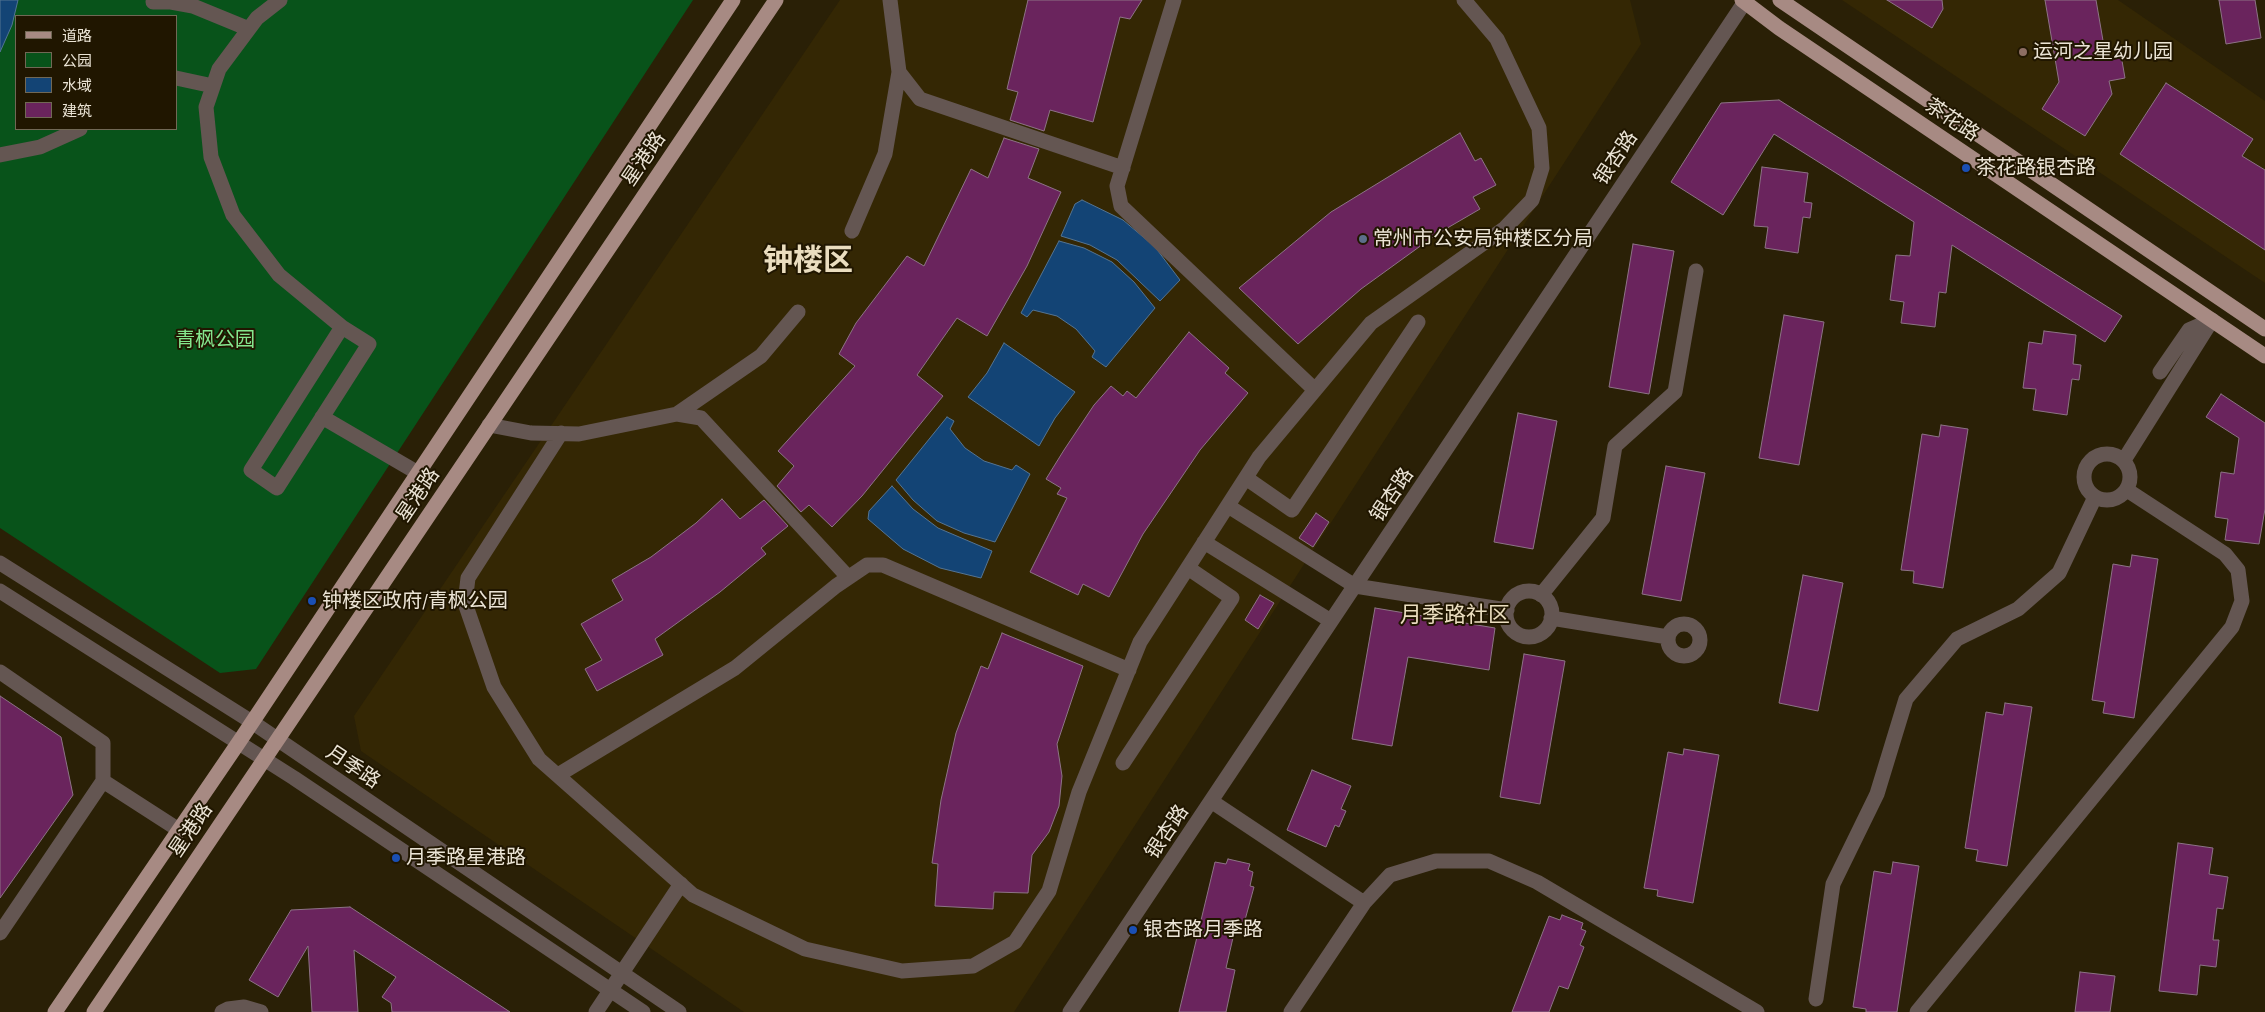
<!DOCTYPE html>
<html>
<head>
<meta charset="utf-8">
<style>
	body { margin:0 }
	#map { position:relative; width:2265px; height:1012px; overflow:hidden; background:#2a2006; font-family:"Alegreya Sans","Noto Sans SC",sans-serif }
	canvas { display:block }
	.legend { position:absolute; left:15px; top:15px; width:162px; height:115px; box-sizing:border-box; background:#201600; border:1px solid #716855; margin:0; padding:6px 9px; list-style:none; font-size:15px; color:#ebe4d5 }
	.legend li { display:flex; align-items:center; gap:10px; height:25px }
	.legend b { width:25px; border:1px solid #716855 }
</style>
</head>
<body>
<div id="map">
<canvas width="2265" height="1012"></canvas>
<ul class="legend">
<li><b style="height:6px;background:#a78a83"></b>道路</li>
<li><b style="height:14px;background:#08531a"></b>公园</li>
<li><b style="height:14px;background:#134475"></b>水域</li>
<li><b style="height:14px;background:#6a245d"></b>建筑</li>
</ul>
</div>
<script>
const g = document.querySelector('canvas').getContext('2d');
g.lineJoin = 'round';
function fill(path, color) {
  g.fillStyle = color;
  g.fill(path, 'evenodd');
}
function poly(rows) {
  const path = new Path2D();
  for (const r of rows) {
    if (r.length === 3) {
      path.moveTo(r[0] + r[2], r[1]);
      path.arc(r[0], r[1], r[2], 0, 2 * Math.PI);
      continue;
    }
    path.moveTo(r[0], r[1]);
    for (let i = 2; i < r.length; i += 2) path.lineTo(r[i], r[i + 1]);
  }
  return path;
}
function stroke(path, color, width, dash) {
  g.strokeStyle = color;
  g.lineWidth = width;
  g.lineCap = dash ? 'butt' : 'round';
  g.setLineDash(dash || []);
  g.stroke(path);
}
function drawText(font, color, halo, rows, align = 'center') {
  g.font = font + ' "Alegreya Sans","Noto Sans SC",sans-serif';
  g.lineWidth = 4;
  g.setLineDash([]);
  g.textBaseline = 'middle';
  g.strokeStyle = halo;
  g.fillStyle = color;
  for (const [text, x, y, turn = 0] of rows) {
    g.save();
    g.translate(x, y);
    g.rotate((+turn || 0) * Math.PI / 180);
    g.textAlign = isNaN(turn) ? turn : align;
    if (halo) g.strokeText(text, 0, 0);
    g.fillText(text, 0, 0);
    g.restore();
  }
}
const built = poly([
	[840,0,1630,0,1641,44,1014,1012,744,1012,361,751,354,716],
	[1842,0,2118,0,2265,101,2265,283]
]);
const green = poly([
	[0,0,693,0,256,669,220,673,0,528],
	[16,16,176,16,176,129,16,129]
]);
const water = poly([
	[0,0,18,0,12,25,0,52,0,0],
	[1082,200,1123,220,1155,247,1180,280,1160,301,1117,260,1090,245,1061,236,1075,204,1082,200],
	[1059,241,1084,248,1112,262,1134,282,1155,308,1106,367,1092,357,1095,351,1076,329,1057,316,1033,310,1027,317,1021,313,1059,241],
	[1004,343,1075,392,1055,418,1039,446,968,397,987,373,1004,343],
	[947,417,954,421,950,429,965,448,984,461,1012,470,1016,465,1030,474,995,542,964,533,937,521,913,500,896,480,947,417],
	[892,486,913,509,938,528,992,551,981,578,940,568,903,549,868,519,869,511,892,486]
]);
const building = poly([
	[1028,0,1142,0,1130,19,1120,17,1093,122,1050,110,1044,131,1010,120,1018,92,1007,89,1028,0],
	[1887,0,1942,0,1943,9,1932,28,1887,0],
	[2045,0,2096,0,2106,58,2121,55,2125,78,2109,81,2112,94,2085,136,2042,109,2059,82,2045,0],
	[2219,0,2255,0,2261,38,2226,44,2219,0],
	[2166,83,2253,139,2242,156,2265,170,2265,250,2120,154,2166,83],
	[1779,100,2122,316,2105,342,1952,245,1946,293,1939,292,1935,327,1901,323,1904,302,1890,300,1896,255,1910,256,1914,222,1774,134,1723,215,1671,182,1721,103,1779,100],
	[1460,133,1475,161,1481,158,1496,185,1473,197,1480,209,1437,234,1361,289,1298,344,1239,288,1331,212,1460,133],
	[1004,138,1039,149,1028,178,1061,192,1027,266,987,336,957,318,917,375,943,396,862,496,832,527,809,505,801,512,777,486,794,466,778,451,855,366,839,354,856,323,907,256,924,266,971,169,988,178,1004,138],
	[1762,167,1808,173,1804,202,1812,203,1810,218,1803,217,1798,253,1765,248,1768,227,1754,226,1762,167],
	[1633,244,1674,251,1649,394,1609,387,1633,244],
	[1784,315,1824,322,1799,465,1759,458,1784,315],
	[2044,331,2076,335,2073,364,2081,365,2079,380,2072,379,2067,415,2033,410,2036,389,2023,388,2029,342,2042,344,2044,331],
	[1189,332,1229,368,1225,373,1248,393,1200,450,1143,534,1109,597,1083,584,1078,595,1030,572,1067,498,1057,494,1061,488,1046,479,1064,450,1094,405,1111,386,1123,396,1127,391,1136,398,1189,332],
	[2221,394,2265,423,2265,509,2259,544,2225,540,2228,519,2215,517,2221,472,2234,474,2239,438,2206,417,2221,394],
	[1518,413,1557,421,1533,549,1494,542,1518,413],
	[1941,425,1968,429,1943,588,1913,583,1914,571,1901,570,1922,434,1939,437,1941,425],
	[1666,466,1705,473,1681,601,1642,594,1666,466],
	[722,499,740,519,764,500,788,526,761,548,766,554,720,592,655,639,663,655,597,691,585,669,602,660,581,624,623,600,612,580,651,557,696,523,722,499],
	[1316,513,1329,522,1313,547,1299,538,1316,513],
	[2132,555,2158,559,2134,718,2103,713,2105,702,2092,700,2113,564,2130,567,2132,555],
	[1803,575,1843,583,1818,711,1779,703,1803,575],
	[1260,595,1274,603,1258,629,1245,620,1260,595],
	[1375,608,1495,628,1489,670,1408,657,1392,746,1352,739,1375,608],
	[1002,633,1083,666,1057,744,1062,776,1059,806,1049,832,1032,855,1028,893,994,892,993,909,935,906,938,864,932,863,941,800,956,733,981,666,988,669,1002,633],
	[1524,654,1565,661,1540,804,1500,797,1524,654],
	[0,696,61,737,73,795,0,898,0,696],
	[2005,703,2032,707,2007,866,1976,861,1978,850,1965,848,1986,712,2003,715,2005,703],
	[1684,749,1719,755,1693,903,1657,896,1658,890,1644,888,1668,752,1683,755,1684,749],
	[1312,770,1351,786,1341,809,1346,811,1339,827,1335,825,1326,847,1287,830,1312,770],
	[2178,843,2213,848,2209,874,2228,877,2223,909,2217,908,2213,940,2219,940,2216,967,2200,965,2197,995,2159,991,2178,843],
	[1228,859,1250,864,1248,870,1253,872,1250,886,1254,887,1242,931,1235,929,1226,968,1235,970,1226,1012,1179,1012,1215,862,1226,864,1228,859],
	[1893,862,1919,866,1897,1012,1866,1012,1866,1009,1853,1007,1874,871,1891,874,1893,862],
	[350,907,510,1012,392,1012,391,1003,382,997,396,977,354,950,358,1012,312,1012,308,946,278,997,249,980,291,910,350,907],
	[1562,915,1583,923,1581,929,1586,931,1580,945,1584,947,1568,989,1559,986,1549,1012,1512,1012,1549,916,1560,920,1562,915],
	[2080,972,2115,976,2110,1012,2075,1012,2080,972]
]);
const minor = poly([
	[280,0,257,18,219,69,206,107,211,157,233,215,279,275,342,327,369,344,277,488,251,470,342,327],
	[1174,0,1117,186,1121,206,1315,390],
	[153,2,171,2,193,6,249,29],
	[899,72,920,99,1123,168],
	[176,78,213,86],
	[0,155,40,147,80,129],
	[852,231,885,154,899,72,890,0],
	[2160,372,2189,330,2212,320],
	[677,414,701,418,848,577],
	[322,417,418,473],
	[489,425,531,433,579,434,677,414,761,356,798,312],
	[561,433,468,578,465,603,494,687,539,759,693,895,805,949,902,971,973,966,1015,942,1049,891,1079,792,1140,642,1259,457,1371,323,1505,228,1532,200,1542,168,1539,128,1497,39,1464,0],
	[2107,477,23],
	[2124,460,2212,320],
	[1246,478,1292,510,1418,322],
	[1228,506,1355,586,1507,610],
	[1204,542,1331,621],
	[0,563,252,722,679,1012],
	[0,591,294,778,643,1012],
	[1529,614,23],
	[1541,595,1603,518,1615,446,1675,392,1696,271],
	[1551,618,1668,637],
	[1684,640,16],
	[0,672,103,743,103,781,0,933],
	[1123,763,1232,598,1188,568],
	[558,775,735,668,836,586,867,565,883,565,1129,670],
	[103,781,179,830],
	[1211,801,1364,903],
	[1816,999,1833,884,1877,794,1906,699,1957,639,2018,609,2059,573,2095,497],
	[222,1012,228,1009,244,1007,261,1012],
	[596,1012,681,884],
	[1070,1012,1746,0],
	[1291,1012,1364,903,1390,875,1436,861,1489,861,1537,882,1757,1012],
	[1917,1012,2232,627,2242,601,2238,570,2225,554,2127,490]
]);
const major = poly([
	[1742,0,1779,28,2265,356],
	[1780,0,2265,329],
	[55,1012,239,742,733,0],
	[94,1012,776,0]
]);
const markers = [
	[2023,52,5,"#8d6e63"],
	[1966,168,5,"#1a4fb4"],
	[1363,239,5,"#5c6f8a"],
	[312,601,5,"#1a4fb4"],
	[396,858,5,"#1a4fb4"],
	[1133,930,5,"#1a4fb4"]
];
const poiNames = [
	["运河之星幼儿园",2033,52],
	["茶花路银杏路",1976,168],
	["常州市公安局钟楼区分局",1373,239],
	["钟楼区政府/青枫公园",322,601],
	["月季路星港路",406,858],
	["银杏路月季路",1143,930]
];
const streetNames = [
	["茶花路",1952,120,34],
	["银杏路",1616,158,-56],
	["星港路",644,159,-56],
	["星港路",418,495,-56],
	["银杏路",1392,495,-56],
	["月季路",353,767,34],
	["星港路",191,830,-56],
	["银杏路",1167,832,-56]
];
const parkNames = [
	["青枫公园",215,340]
];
const quarterNames = [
	["月季路社区",1455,615]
];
const townNames = [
	["钟楼区",808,261]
];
fill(built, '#342704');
fill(green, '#08531a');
fill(water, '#134475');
stroke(water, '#547492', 1);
fill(building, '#6a245d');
stroke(building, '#8d7386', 1);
stroke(minor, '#645652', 15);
stroke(major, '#a78a83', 15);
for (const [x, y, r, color] of markers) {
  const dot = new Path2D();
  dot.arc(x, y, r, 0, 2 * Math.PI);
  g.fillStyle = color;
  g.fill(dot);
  stroke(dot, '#201600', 2);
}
drawText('20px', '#ebe4d5', '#201600', poiNames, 'left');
drawText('20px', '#ebe4d5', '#201600', streetNames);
drawText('20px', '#84e68d', '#201600', parkNames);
drawText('22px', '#eaddbf', '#201600', quarterNames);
drawText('bold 30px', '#eaddbf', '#201600', townNames);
</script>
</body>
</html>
